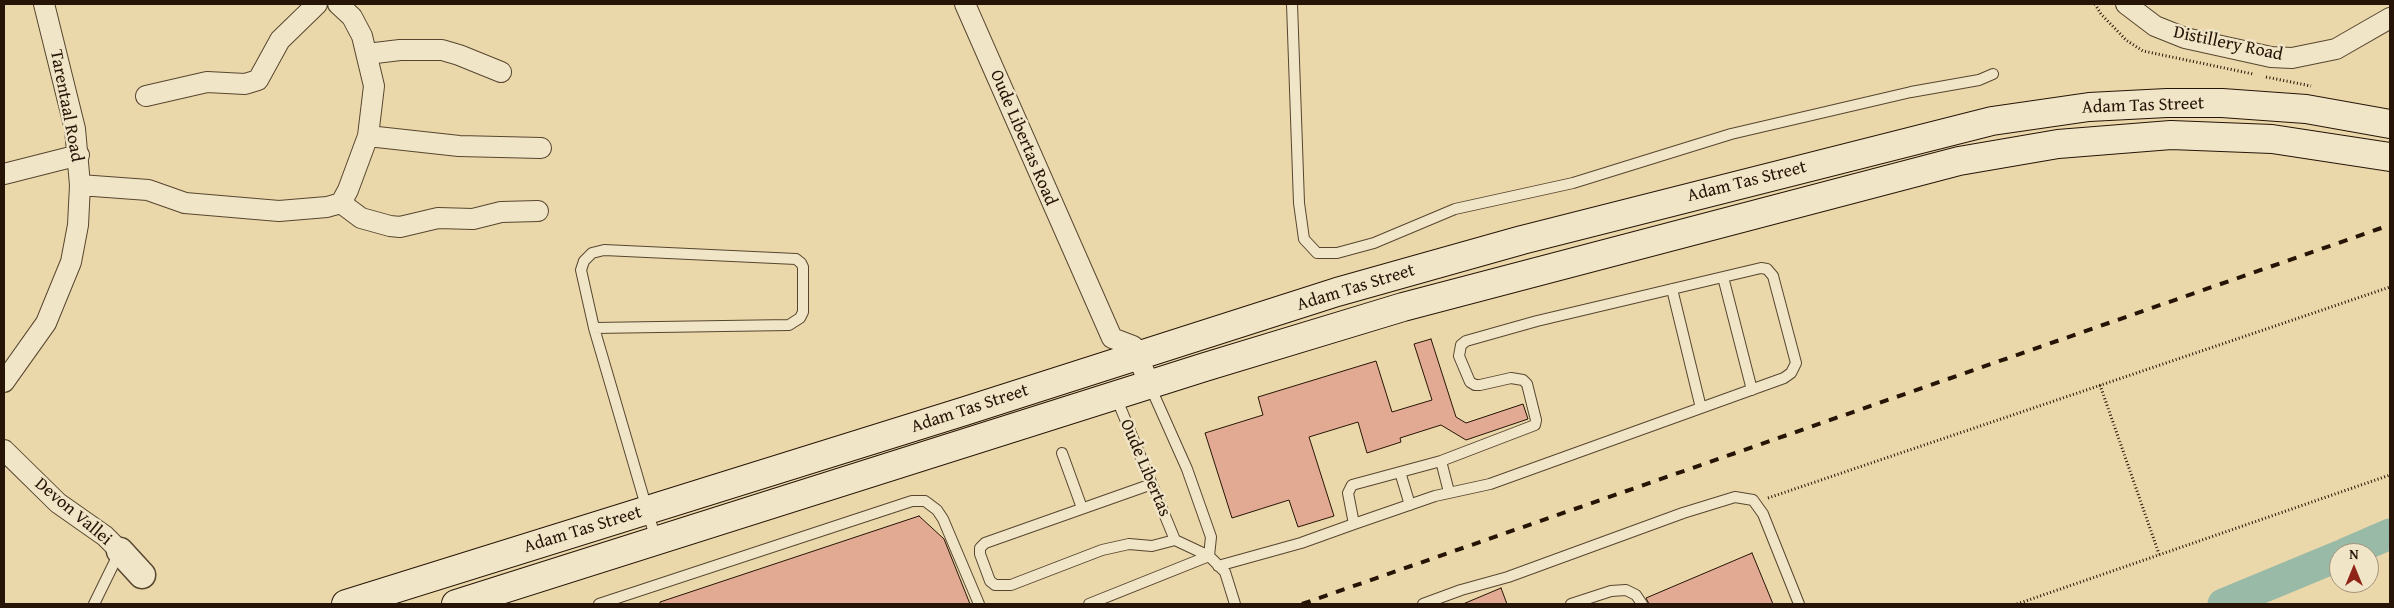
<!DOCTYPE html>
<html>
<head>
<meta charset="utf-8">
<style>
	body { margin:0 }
	#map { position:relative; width:2394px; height:608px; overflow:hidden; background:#ead7aa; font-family:"Gentium Book Plus",serif }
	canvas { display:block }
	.frame { position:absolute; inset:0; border:5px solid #261506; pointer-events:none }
	.north { position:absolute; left:2329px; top:543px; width:50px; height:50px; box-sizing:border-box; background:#f1e5c8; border:1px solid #a0927a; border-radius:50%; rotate:0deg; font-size:14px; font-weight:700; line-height:20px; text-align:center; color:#261506 }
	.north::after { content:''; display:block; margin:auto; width:18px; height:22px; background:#8f2418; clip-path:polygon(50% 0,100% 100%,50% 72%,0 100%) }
</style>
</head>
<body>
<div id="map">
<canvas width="2394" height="608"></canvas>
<div class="frame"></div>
<div class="north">N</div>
</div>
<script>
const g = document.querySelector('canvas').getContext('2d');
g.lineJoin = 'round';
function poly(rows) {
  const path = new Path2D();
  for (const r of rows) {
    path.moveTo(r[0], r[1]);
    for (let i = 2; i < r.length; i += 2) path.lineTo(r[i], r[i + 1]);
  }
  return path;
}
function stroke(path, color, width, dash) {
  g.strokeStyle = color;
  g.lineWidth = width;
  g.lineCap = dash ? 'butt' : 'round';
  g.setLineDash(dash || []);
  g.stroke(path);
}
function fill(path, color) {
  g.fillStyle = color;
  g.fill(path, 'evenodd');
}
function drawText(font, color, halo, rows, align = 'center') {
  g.font = font + ' "Gentium Book Plus",serif';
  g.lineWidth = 5;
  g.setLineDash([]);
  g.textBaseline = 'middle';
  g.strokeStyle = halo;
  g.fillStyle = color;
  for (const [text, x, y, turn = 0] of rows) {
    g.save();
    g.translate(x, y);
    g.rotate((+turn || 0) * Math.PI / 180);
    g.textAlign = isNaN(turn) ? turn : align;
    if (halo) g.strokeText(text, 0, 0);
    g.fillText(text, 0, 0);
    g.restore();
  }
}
const river = poly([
	[2346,553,2390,534],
	[2223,604,2339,556]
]);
const building = poly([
	[1431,339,1456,417,1466,423,1523,404,1528,419,1466,440,1441,425,1400,438,1401,442,1367,453,1358,422,1309,437,1334,516,1298,527,1289,500,1232,518,1205,433,1263,415,1258,397,1376,361,1392,412,1432,400,1414,344,1431,339],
	[919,516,944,539,970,604,660,604,660,602,919,516],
	[1752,553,1773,604,1649,604,1646,598,1752,553],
	[1501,588,1507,604,1463,604,1501,588]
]);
const path = poly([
	[2095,4,2101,14,2126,40,2143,51,2253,74],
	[2266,77,2311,86],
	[2100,385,2159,554],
	[1768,498,2390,287],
	[2017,604,2390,475]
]);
const service = poly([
	[1292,4,1299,203,1304,239,1317,253,1337,253,1374,243,1455,209,1573,183,1731,134,1911,92,1979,80,1993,74],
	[1723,277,1752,390],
	[1672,289,1701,408],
	[594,328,789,325,800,318,803,312,803,267,801,263,796,259,604,250,592,253,584,261,581,270,594,328,656,540],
	[1150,386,1187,469,1211,537,1209,556],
	[1116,397,1175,540],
	[1062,453,1082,508],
	[1441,461,1449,492],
	[1400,472,1410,505],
	[1152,484,985,543,980,548,980,554,990,581,995,585,1011,585,1102,550,1129,544,1152,546,1175,540,1209,556,1225,572,1235,604],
	[1218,566,1301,543,1354,524,1435,496,1490,484,1784,378,1791,373,1796,363,1773,276,1767,269,1761,268,1537,321,1466,341,1461,345,1459,356,1470,382,1475,385,1480,385,1511,378,1523,380,1527,384,1536,420,1535,425,1441,461,1352,485,1348,493,1354,524],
	[94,604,120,551],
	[599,604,912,501,925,501,937,510,943,519,979,604],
	[1089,604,1209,556],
	[1423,604,1461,590,1508,577,1683,513,1735,497,1753,500,1763,514,1799,604],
	[1571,604,1611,591,1626,590,1636,595,1642,604]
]);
const minor = poly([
	[965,4,1112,338],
	[2126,4,2155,26,2185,38,2271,57,2292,58,2336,49,2390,18],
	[367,54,400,50,442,50,459,55,501,72],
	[146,96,207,82,245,84,258,80,280,40,317,4],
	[368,136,459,146,541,148],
	[4,174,79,155],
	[80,185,148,190,185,203,279,211,327,207,341,203,348,190,368,136,374,86,362,36,352,17,338,4],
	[341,203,361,218,390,226,400,227,438,218,473,219,501,212,538,211],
	[1112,338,1133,346,1150,385],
	[4,382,46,323,71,262,78,225,80,185,75,129,44,4],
	[4,450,58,503,105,536,120,551]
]);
const tertiary = poly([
	[120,551,142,575]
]);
const secondary = poly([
	[346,604,965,411,1337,292,1522,240,1992,121,2089,107,2167,103,2222,103,2306,109,2390,124],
	[456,604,1205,367,1403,307,1959,161,2058,144,2171,135,2272,139,2390,157]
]);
const rail = poly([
	[1302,604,2390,225]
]);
const streetNames = [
	["Distillery Road",2228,44,12],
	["Tarentaal Road",66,106,79],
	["Adam Tas Street",2143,106,-2],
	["Oude Libertas Road",1023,138,67],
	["Adam Tas Street",1747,182,-14],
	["Adam Tas Street",1356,288,-17],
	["Adam Tas Street",970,409,-18],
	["Oude Libertas",1145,468,67],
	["Devon Vallei",73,512,40],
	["Adam Tas Street",583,530,-17]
];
stroke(river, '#98baa7', 31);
fill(building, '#e2aa92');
stroke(building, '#261506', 1);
stroke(service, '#57462f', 12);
stroke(minor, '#57462f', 22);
stroke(tertiary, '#57462f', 29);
stroke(secondary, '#261506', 30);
stroke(path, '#261506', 3, [1, 2.5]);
stroke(service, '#f1e5c8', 10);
stroke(minor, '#f1e5c8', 20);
stroke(tertiary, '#f1e5c8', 26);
stroke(secondary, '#f1e5c8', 28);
stroke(rail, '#261506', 4, [9, 9]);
drawText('18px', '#261506', '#f1e5c8', streetNames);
</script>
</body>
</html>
